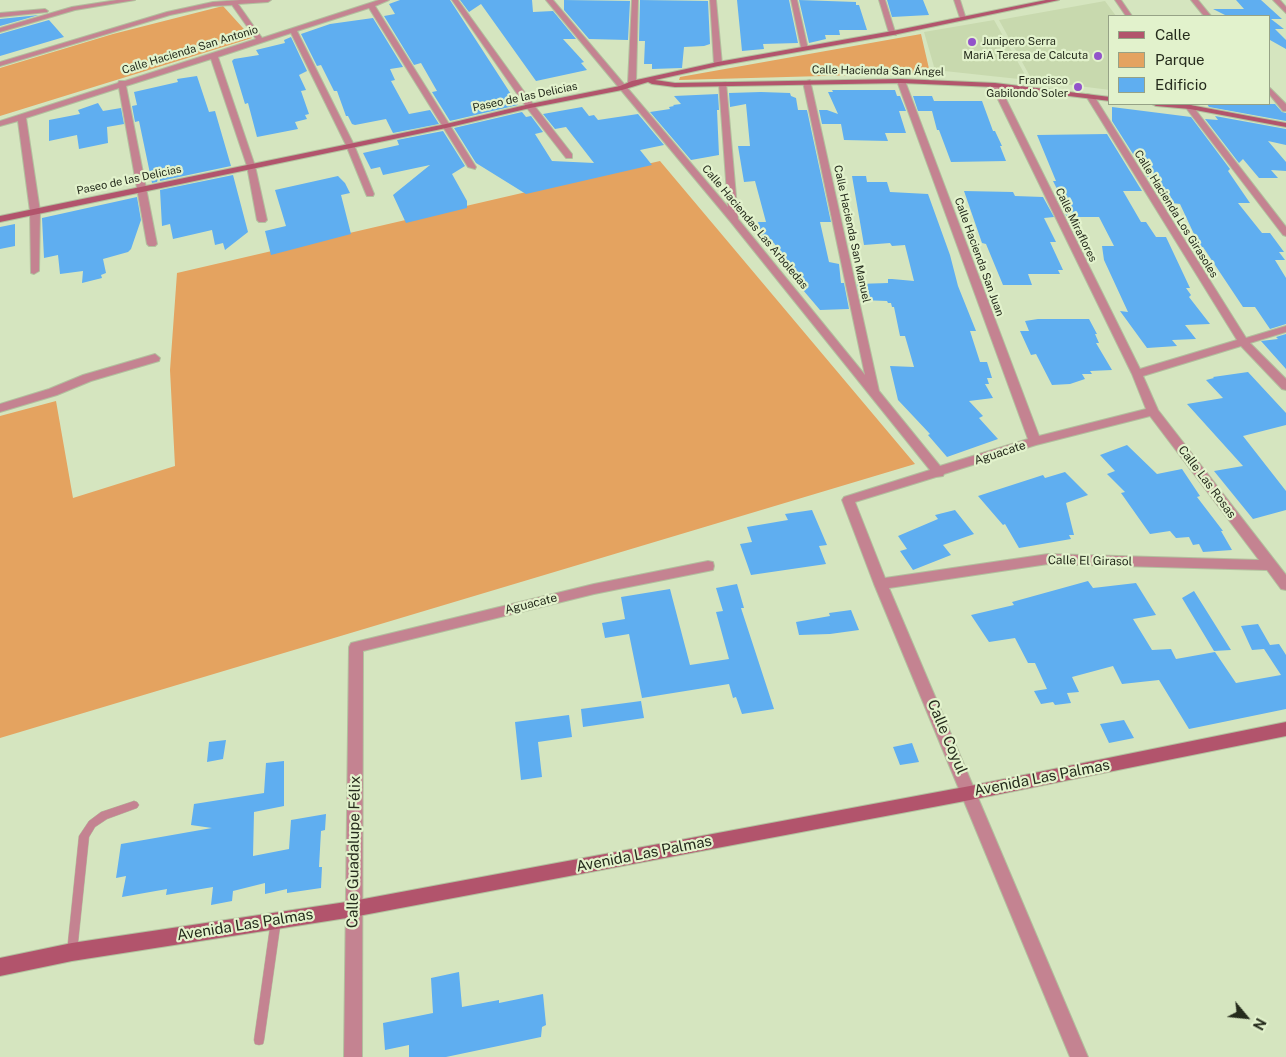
<!DOCTYPE html>
<html>
<head>
<meta charset="utf-8">
<style>
	body { margin:0 }
	#map { position:relative; width:1286px; height:1057px; overflow:hidden; background:#d5e5bf; font-family:"Public Sans",sans-serif }
	canvas { display:block }
	.legend { position:absolute; left:1108px; top:15px; width:162px; height:90px; box-sizing:border-box; background:#e2f2cc; border:1px solid #96a286; margin:0; padding:6px 9px; list-style:none; font-size:15px; color:#252b1c }
	.legend li { display:flex; align-items:center; gap:10px; height:25px }
	.legend b { width:25px; border:1px solid #96a286 }
	.north { position:absolute; left:1221px; top:992px; width:50px; height:50px; -webkit-text-stroke:4px #e2f2cc; paint-order:stroke; rotate:118deg; font-size:14px; font-weight:700; line-height:20px; text-align:center; color:#252b1c }
	.north::after { content:''; display:block; margin:auto; width:18px; height:22px; background:#252b1c; clip-path:polygon(50% 0,100% 100%,50% 72%,0 100%) }
</style>
</head>
<body>
<div id="map">
<canvas width="1286" height="1057"></canvas>
<ul class="legend">
<li><b style="height:6px;background:#b2546c"></b>Calle</li>
<li><b style="height:14px;background:#e4a360"></b>Parque</li>
<li><b style="height:14px;background:#5faef0"></b>Edificio</li>
</ul>
<div class="north">N</div>
</div>
<script>
const g = document.querySelector('canvas').getContext('2d');
g.lineJoin = 'round';
function fill(path, color) {
  g.fillStyle = color;
  g.fill(path, 'evenodd');
}
function poly(rows) {
  const path = new Path2D();
  for (const r of rows) {
    path.moveTo(r[0], r[1]);
    for (let i = 2; i < r.length; i += 2) path.lineTo(r[i], r[i + 1]);
  }
  return path;
}
function stroke(path, color, width, dash) {
  g.strokeStyle = color;
  g.lineWidth = width;
  g.lineCap = dash ? 'butt' : 'round';
  g.setLineDash(dash || []);
  g.stroke(path);
}
function drawText(font, color, halo, rows, align = 'center') {
  g.font = font + ' "Public Sans",sans-serif';
  g.lineWidth = 4.5;
  g.setLineDash([]);
  g.textBaseline = 'middle';
  g.strokeStyle = halo;
  g.fillStyle = color;
  for (const [text, x, y, turn = 0] of rows) {
    g.save();
    g.translate(x, y);
    g.rotate((+turn || 0) * Math.PI / 180);
    g.textAlign = isNaN(turn) ? turn : align;
    if (halo) g.strokeText(text, 0, 0);
    g.fillText(text, 0, 0);
    g.restore();
  }
}
const built = poly([
	[1105,1,1116,16,1110,16,1110,90,1032,80,999,20],
	[994,20,1028,80,935,70,924,32]
]);
const green = poly([
	[223,6,252,38,0,116,0,68,113,34],
	[921,34,930,73,679,80,680,77],
	[660,161,915,464,0,738,0,416,56,401,73,498,175,466,170,370,177,273]
]);
const building = poly([
	[400,0,450,0,518,105,450,121,432,92,437,91,421,63,414,65,384,16,395,14,389,4],
	[460,0,532,0,533,12,553,11,576,39,563,39,584,62,581,63,587,70,536,81,481,4,469,12],
	[564,0,630,1,628,40,589,39,564,10],
	[640,0,708,1,710,44,704,46,684,47,682,68,652,69,652,64,644,64,645,41,639,41],
	[737,0,789,0,798,43,763,44,764,49,742,51],
	[799,0,856,2,856,5,859,5,867,30,839,30,840,35,825,35,826,39,809,43],
	[887,0,923,0,929,15,892,17],
	[1236,0,1261,0,1282,19,1271,19,1284,29,1275,29,1286,40,1286,49,1270,40,1270,16,1227,16,1213,9,1244,9],
	[39,15,0,26,0,19],
	[373,18,403,67,390,69,395,80,391,81,409,114,430,110,439,124,393,133,386,119,355,125,352,124,348,116,346,116,337,91,334,91,321,65,317,66,301,34,330,24],
	[49,20,64,37,0,56,0,34],
	[291,37,307,71,299,75,306,90,301,91,309,114,305,115,307,119,295,122,298,129,257,137,248,103,245,104,232,61,234,59,259,55,256,50,285,43,284,40],
	[197,76,209,112,215,111,231,166,160,181,159,175,157,182,152,183,139,121,135,122,132,106,137,105,134,92,178,82,177,79],
	[832,90,895,90,897,96,900,96,906,111,899,111,906,133,885,133,888,141,844,140,841,124,822,124,819,110,827,110,838,114,828,92,833,92],
	[761,92,790,93,791,96,796,98,798,110,807,110,831,222,820,222,829,262,839,264,841,283,844,283,849,309,820,310,786,270,782,255,774,243,763,243,758,222,766,222,755,181,744,182,738,146,750,146,746,104,730,107,729,93],
	[718,94,719,110,717,110,719,155,691,160,650,112,670,109,669,107,674,106,673,105,681,104,674,96],
	[913,96,932,96,934,101,982,101,993,131,995,131,1002,146,1000,146,1006,161,951,162,939,130,937,130,932,111,918,111],
	[98,103,103,111,121,108,124,124,107,127,108,143,79,149,77,135,49,141,49,120,80,114,78,110],
	[1207,104,1275,104,1282,112,1286,113,1286,121,1209,107],
	[582,107,589,116,594,115,598,120,638,114,664,145,640,150,652,165,526,194,476,163,454,128,522,112,526,117,531,116,543,132,535,134,552,161,594,163,566,127,555,129,543,114],
	[1112,107,1191,117,1230,169,1228,171,1250,203,1238,203,1262,233,1270,233,1284,252,1279,252,1285,260,1275,260,1286,278,1286,324,1270,329,1255,307,1243,307,1203,247,1200,247,1180,204,1172,203,1164,190,1156,190,1112,121],
	[1215,116,1286,129,1286,145,1268,141,1286,162,1286,171,1271,170,1278,178,1259,178,1243,159,1239,163,1205,119,1218,120],
	[443,131,465,166,452,174,467,201,467,208,406,223,393,195,430,165,383,175,380,167,371,169,363,153,399,145,397,140],
	[1107,134,1142,191,1123,191,1141,222,1146,222,1156,237,1166,237,1190,288,1186,288,1191,295,1189,297,1210,324,1185,325,1196,339,1172,340,1177,346,1147,348,1120,311,1128,312,1104,260,1102,246,1114,246,1099,217,1067,217,1057,197,1061,197,1053,181,1056,181,1037,135],
	[233,175,248,232,225,250,223,243,215,245,212,230,173,239,170,224,162,226,160,190],
	[338,176,345,183,350,193,341,195,351,234,271,255,265,231,286,226,275,190],
	[852,176,866,176,867,182,887,182,890,192,928,194,950,255,958,286,976,331,970,331,980,362,987,362,992,378,987,378,989,384,985,384,993,398,969,401,983,416,979,418,998,439,947,457,928,435,930,434,898,400,890,366,914,367,905,336,900,336,894,307,892,307,891,303,888,303,887,301,861,300,857,284,888,283,888,279,892,279,914,281,905,245,892,246,890,243,864,245],
	[964,191,1013,192,1015,196,1043,197,1054,217,1044,218,1056,242,1050,242,1063,270,1058,270,1060,274,1028,274,1032,285,1003,285,986,244,982,243],
	[137,197,141,220,131,249,128,252,103,259,106,273,101,275,102,278,82,283,83,271,60,274,58,255,44,258,42,218],
	[15,224,15,246,0,249,0,227],
	[1038,319,1089,319,1097,334,1095,334,1099,343,1096,343,1112,370,1090,371,1092,374,1082,374,1085,379,1070,384,1052,385,1036,354,1031,355,1020,331,1029,331,1025,321],
	[1286,334,1286,369,1261,341,1278,339,1276,337],
	[1248,372,1286,413,1286,425,1243,436,1286,491,1286,510,1253,519,1214,471,1243,466,1187,404,1223,398,1206,380,1214,378,1213,377],
	[1127,445,1157,474,1182,469,1200,496,1197,497,1223,531,1221,531,1232,550,1203,552,1199,544,1193,545,1189,537,1176,538,1170,531,1150,534,1121,493,1125,492,1107,474,1115,471,1100,455],
	[1065,472,1088,495,1066,503,1074,535,1069,535,1071,539,1019,548,1005,524,1003,525,978,496,1043,475,1045,478],
	[812,510,827,545,819,546,826,564,751,575,740,544,752,542,747,527,788,520,785,514],
	[955,510,974,534,943,545,951,555,913,570,900,551,907,549,898,536,938,519,935,515],
	[1088,581,1093,588,1136,583,1156,615,1133,619,1152,650,1171,649,1176,659,1215,652,1236,683,1281,675,1264,649,1252,650,1241,626,1258,624,1270,645,1279,644,1286,655,1286,709,1189,729,1159,680,1122,684,1113,666,1072,677,1079,692,1067,693,1071,703,1055,705,1053,702,1041,704,1034,691,1047,689,1035,663,1028,663,1015,638,989,642,971,615,1014,605,1012,602],
	[737,584,744,608,741,608,774,709,742,714,736,697,733,698,729,684,642,698,629,634,605,638,602,623,625,619,621,597,670,589,690,665,729,659,716,612,723,611,716,588],
	[1194,591,1231,650,1214,651,1182,598],
	[851,610,859,630,830,634,799,635,796,622,830,616,829,613],
	[641,701,644,718,583,727,581,709],
	[569,715,572,737,538,742,542,777,521,780,515,722],
	[1124,720,1134,738,1109,743,1100,724],
	[226,740,223,759,207,762,209,742],
	[912,743,919,762,900,765,893,747],
	[284,761,284,806,254,812,253,856,289,849,291,820,326,814,325,830,321,831,319,867,322,867,321,888,287,893,287,889,265,894,265,883,233,891,232,901,211,905,213,887,166,895,167,889,122,897,126,876,116,878,121,844,212,828,191,825,194,804,264,793,266,763],
	[459,972,462,1007,499,1000,499,1003,543,994,546,1025,542,1027,541,1037,446,1057,409,1057,409,1045,385,1050,383,1023,433,1013,431,978]
]);
const lane = poly([
	[134,801,137,802,139,805,137,808,107,819,95,827,89,837,77,952,76,956,72,957,68,956,67,952,79,836,89,821,101,812,134,801],
	[276,915,280,916,281,920,264,1040,263,1044,259,1045,255,1044,254,1040,271,920,272,916,276,915]
]);
const street = poly([
	[117,0,135,0,75,10,0,32,0,28,72,7,117,0],
	[240,0,271,0,268,2,238,4,262,38,379,0,389,0,375,6,476,167,475,169,468,167,369,8,297,31,354,145,374,194,373,196,367,196,366,194,346,145,291,33,218,57,255,166,267,220,265,222,259,222,257,220,247,166,211,59,126,86,157,244,155,246,149,246,147,244,119,88,26,118,40,211,39,271,34,274,31,273,30,211,18,121,0,126,0,121,118,83,119,81,125,81,256,39,232,5,213,6,170,15,0,66,0,62,167,12,213,2,240,0],
	[452,0,458,0,533,104,572,154,572,158,566,158,527,108,452,0],
	[546,0,553,0,728,207,719,84,726,82,738,219,865,375,803,82,810,80,879,391,940,466,1028,439,897,81,898,79,905,81,1039,436,1146,409,1132,374,991,85,992,83,999,85,1140,369,1237,340,1086,96,1087,94,1094,96,1246,338,1286,326,1286,332,1250,343,1286,379,1286,390,1282,389,1241,346,1143,376,1158,410,1286,575,1286,590,1281,589,1267,570,1048,564,889,588,1088,1057,1070,1057,874,584,842,500,844,497,930,470,730,221,546,0],
	[1150,416,1259,560,1048,554,885,578,855,502,936,477,943,476,944,474,1036,445,1150,416],
	[632,0,638,0,636,83,632,85,628,83,632,0],
	[710,0,716,0,722,64,718,66,714,64,710,0],
	[791,0,797,0,808,49,801,47,791,0],
	[879,0,885,0,896,35,889,33,879,0],
	[954,0,960,0,966,19,960,18,954,0],
	[1115,0,1121,0,1132,16,1126,16,1115,0],
	[1191,0,1198,0,1211,16,1204,16,1191,0],
	[1273,0,1280,0,1286,7,1286,13,1273,0],
	[45,9,48,11,47,12,0,17,0,13,45,9],
	[1270,88,1286,104,1286,111,1283,111,1270,95,1270,88],
	[1183,104,1191,104,1286,227,1286,236,1283,235,1183,104],
	[155,354,160,358,159,361,91,381,57,395,0,412,0,404,49,389,83,375,155,354],
	[708,561,713,562,714,566,713,570,708,571,594,594,363,651,362,1057,344,1057,349,647,351,643,594,584,708,561]
]);
const secondary = poly([
	[1046,0,1059,0,893,35,718,66,655,80,675,83,901,79,995,83,1110,97,1110,101,995,87,901,83,675,87,652,84,648,82,622,90,530,108,446,128,0,222,0,216,446,124,530,104,620,86,632,81,718,62,893,31,1046,0],
	[1152,104,1190,105,1286,123,1286,127,1190,109,1156,106,1152,104],
	[1286,722,1286,736,970,800,353,917,72,961,0,976,0,958,72,943,353,901,970,786,1286,722]
]);
const markers = [
	[972,42,5,"#9253ca"],
	[1098,56,5,"#9253ca"],
	[1078,87,5,"#9253ca"]
];
const farPoinames = [
	["Junipero Serra",982,42,"left"],
	["MariA Teresa de Calcuta",1088,56],
	["Francisco",1068,81],
	["Gabilondo Soler",1068,94]
];
const farStreetnames = [
	["Calle Hacienda San Antonio",190,50,-17],
	["Calle Hacienda San Ángel",878,71,1],
	["Paseo de las Delicias",525,97,-12],
	["Paseo de las Delicias",129,180,-12],
	["Calle Hacienda Los Girasoles",1176,214,58],
	["Calle Miraflores",1076,225,64],
	["Calle Haciendas Las Arboledas",755,227,50],
	["Calle Hacienda San Manuel",852,234,78],
	["Calle Hacienda San Juan",979,257,70]
];
const streetNames = [
	["Aguacate",1000,453,-18],
	["Calle Las Rosas",1207,482,53],
	["Calle El Girasol",1090,561,1],
	["Aguacate",531,604,-14]
];
const nearStreetnames = [
	["Calle Coyul",947,737,67],
	["Avenida Las Palmas",1042,778,-11],
	["Calle Guadalupe Félix",354,852,-89],
	["Avenida Las Palmas",644,854,-11],
	["Avenida Las Palmas",245,925,-9]
];
fill(built, '#c8d9ae');
fill(green, '#e4a360');
fill(building, '#5faef0');
stroke(lane, '#b2c09e', 1);
stroke(street, '#b2c09e', 2);
stroke(secondary, '#b2c09e', 2);
fill(lane, '#c48391');
fill(street, '#c48391');
fill(secondary, '#b2546c');
for (const [x, y, r, color] of markers) {
  const dot = new Path2D();
  dot.arc(x, y, r, 0, 2 * Math.PI);
  g.fillStyle = color;
  g.fill(dot);
  stroke(dot, '#e2f2cc', 2);
}
drawText('11px', '#252b1c', '#e2f2cc', farPoinames, 'right');
drawText('11px', '#252b1c', '#e2f2cc', farStreetnames);
drawText('12px', '#252b1c', '#e2f2cc', streetNames);
drawText('15px', '#252b1c', '#e2f2cc', nearStreetnames);
</script>
</body>
</html>
